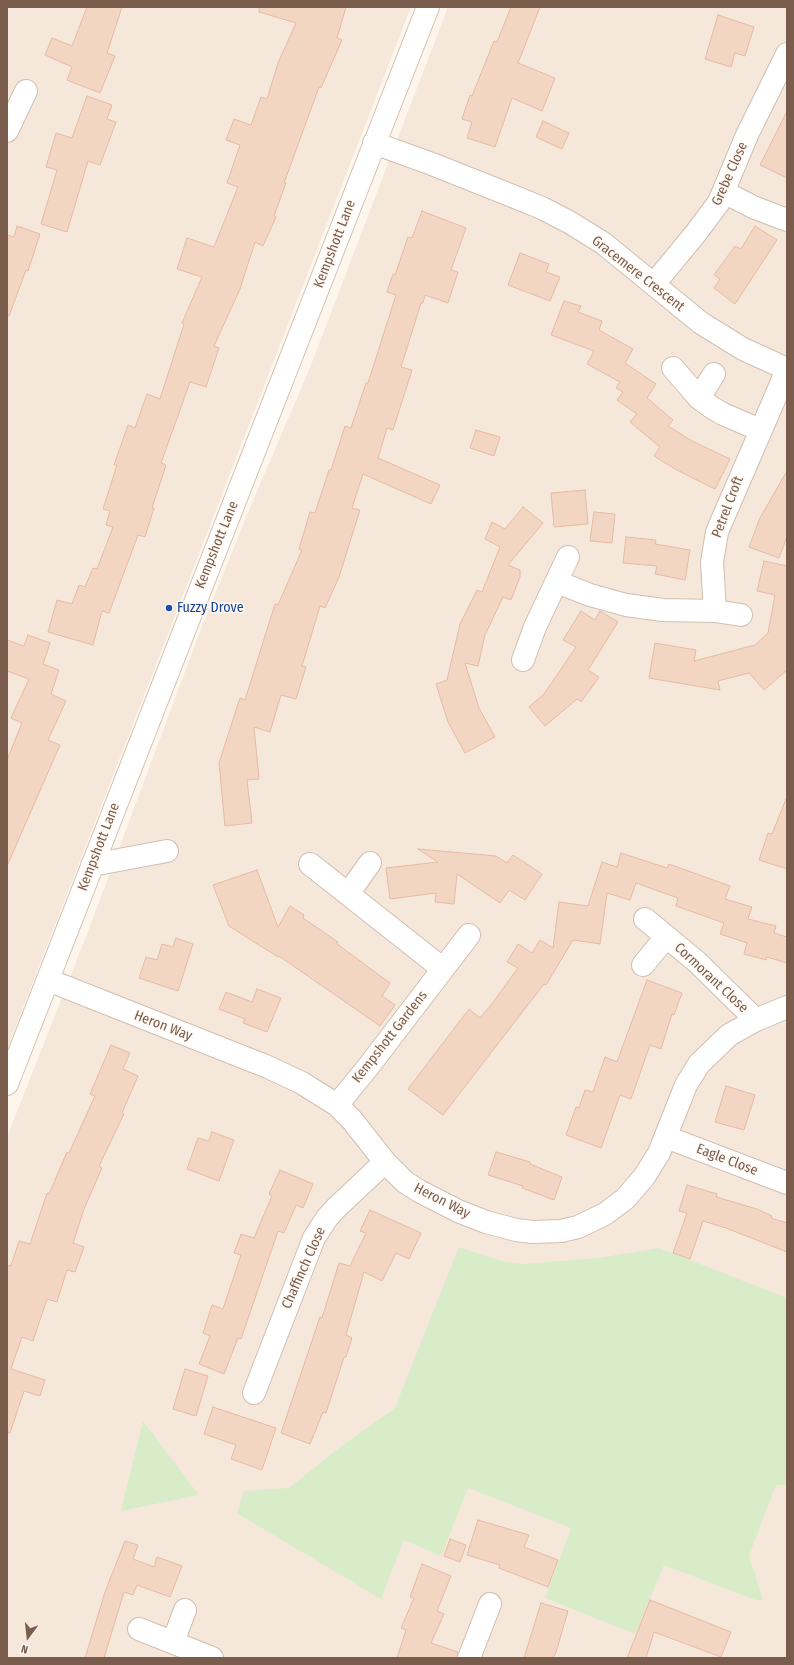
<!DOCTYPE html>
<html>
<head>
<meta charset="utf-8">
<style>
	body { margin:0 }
	#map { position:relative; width:794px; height:1665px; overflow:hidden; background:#fdf6ec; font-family:"Fira Sans Condensed",sans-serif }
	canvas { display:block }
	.frame { position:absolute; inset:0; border:8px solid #7a5c4d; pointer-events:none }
	.north { position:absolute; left:8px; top:1617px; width:40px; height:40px; -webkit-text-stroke:3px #fffaf3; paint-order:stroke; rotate:195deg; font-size:11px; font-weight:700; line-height:16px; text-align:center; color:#7a5c4d }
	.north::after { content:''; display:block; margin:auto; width:14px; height:18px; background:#7a5c4d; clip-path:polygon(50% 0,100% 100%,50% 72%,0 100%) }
</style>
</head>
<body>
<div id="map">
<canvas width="794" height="1665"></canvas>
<div class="frame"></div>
<div class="north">N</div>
</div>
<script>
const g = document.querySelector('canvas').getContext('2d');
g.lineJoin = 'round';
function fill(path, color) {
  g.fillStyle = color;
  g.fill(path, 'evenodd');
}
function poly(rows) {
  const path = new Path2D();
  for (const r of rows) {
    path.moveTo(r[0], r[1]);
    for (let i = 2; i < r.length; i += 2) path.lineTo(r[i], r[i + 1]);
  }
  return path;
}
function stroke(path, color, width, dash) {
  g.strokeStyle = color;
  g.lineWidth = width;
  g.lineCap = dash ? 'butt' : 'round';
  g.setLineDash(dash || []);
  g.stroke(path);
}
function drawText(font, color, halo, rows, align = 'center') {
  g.font = font + ' "Fira Sans Condensed",sans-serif';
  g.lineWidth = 3;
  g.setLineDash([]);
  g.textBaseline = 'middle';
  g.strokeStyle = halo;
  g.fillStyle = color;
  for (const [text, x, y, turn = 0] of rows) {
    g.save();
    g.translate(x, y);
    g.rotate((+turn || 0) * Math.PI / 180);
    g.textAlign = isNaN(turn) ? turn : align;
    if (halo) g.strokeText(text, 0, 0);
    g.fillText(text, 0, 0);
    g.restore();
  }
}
const residential = poly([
	[7,7,411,7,7,1049],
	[448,7,787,7,787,1658,7,1658,7,1137,87,934,201,629,251,505,309,370]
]);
const green = poly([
	[459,1247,505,1262,523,1264,598,1258,659,1248,787,1298,787,1485,776,1485,749,1556,763,1600,756,1600,664,1565,635,1634,545,1598,571,1528,468,1488,441,1556,404,1540,381,1599,237,1513,244,1491,289,1488,343,1445,395,1408],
	[143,1421,199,1495,121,1511]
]);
const building = poly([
	[87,7,122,7,107,53,115,56,100,93,67,80,72,67,45,55,52,38,72,46,87,7],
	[259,7,346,7,337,38,342,40,321,88,319,87,284,183,286,183,274,216,276,217,263,246,255,242,240,289,214,346,219,348,206,387,190,382,161,463,166,465,152,508,154,508,145,537,138,535,109,613,102,611,93,645,48,632,57,600,72,604,79,585,85,587,93,568,97,569,113,527,106,525,110,511,103,509,117,465,114,465,128,425,135,428,147,394,160,399,184,324,182,323,202,277,177,269,187,238,214,247,238,187,227,183,240,145,226,140,234,119,251,125,261,97,267,99,278,63,296,23,259,12,259,7],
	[511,7,540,7,518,63,555,78,542,111,512,98,495,147,467,138,472,122,462,119,470,95,472,96,494,41,497,42,511,7],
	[718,15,754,27,745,56,735,53,731,67,705,59,718,15],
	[87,96,112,105,107,119,116,122,100,165,88,161,67,232,41,224,57,170,46,167,56,133,72,138,87,96],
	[787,111,787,178,760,165,787,111],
	[543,121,569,133,562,149,536,137,543,121],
	[422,211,466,228,451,270,458,272,448,303,425,295,423,303,421,303,401,367,412,370,393,430,387,428,378,458,440,485,431,504,363,474,352,508,360,510,339,577,325,608,320,606,302,666,306,667,296,699,281,695,270,732,254,727,259,779,247,780,252,823,225,826,219,763,240,698,245,700,275,604,278,605,302,550,299,549,310,512,315,513,329,470,331,470,345,426,351,428,366,383,368,383,396,295,387,292,393,274,395,275,408,237,412,238,422,211],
	[17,226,40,234,28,271,26,270,9,316,7,315,7,235,14,237,17,226],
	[755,226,777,240,735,304,714,288,720,279,714,275,735,246,741,249,755,226],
	[520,253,549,264,546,272,560,277,550,301,508,285,520,253],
	[564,301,581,306,578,312,602,321,599,330,633,349,625,363,656,384,647,398,673,420,668,426,692,441,730,459,715,489,675,469,654,456,660,447,630,422,637,414,617,400,623,392,616,388,620,382,587,364,594,351,551,335,564,301],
	[476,430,500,437,494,456,470,448,476,430],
	[787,471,787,537,779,558,749,547,760,518,787,471],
	[585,490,588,524,554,527,551,493,585,490],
	[523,507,543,523,508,565,520,570,520,577,511,600,503,597,485,635,478,666,465,663,479,708,495,737,465,753,448,722,436,684,447,680,460,624,477,590,482,592,500,547,485,539,492,522,505,529,523,507],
	[594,512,615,514,612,543,590,541,594,512],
	[626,537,656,540,655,544,690,550,685,580,655,574,657,566,623,563,626,537],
	[764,561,787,566,787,670,764,690,749,673,718,681,720,690,649,678,655,643,696,650,694,661,755,645,768,633,775,595,757,591,764,561],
	[581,611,595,620,600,611,618,622,588,670,599,677,581,702,577,699,545,726,529,707,544,694,576,647,563,640,581,611],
	[28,635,50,643,43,664,59,670,51,694,66,701,48,740,60,745,7,866,7,760,22,723,11,718,29,679,7,671,7,640,24,646,28,635],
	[786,799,787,799,787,869,759,860,768,833,772,834,786,799],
	[418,849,496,856,507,863,513,855,542,874,525,900,509,890,500,903,457,874,454,904,435,902,436,893,390,899,386,868,438,862,418,849],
	[621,853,667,868,669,864,730,886,725,899,752,907,748,919,776,926,774,933,787,937,787,963,767,957,766,960,744,954,747,943,720,934,724,923,676,906,678,898,636,883,630,900,607,893,600,944,573,940,546,985,544,984,443,1115,408,1089,469,1009,480,1018,491,1005,518,968,507,962,518,944,532,953,540,940,553,948,559,902,588,906,602,862,617,867,621,853],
	[257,870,278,927,290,906,304,915,303,918,338,942,337,944,390,983,382,996,395,1005,380,1026,279,956,278,957,229,926,213,885,257,870],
	[176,938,193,944,178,991,139,978,146,957,157,960,162,944,173,947,176,938],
	[647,980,682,993,674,1015,672,1014,661,1049,650,1045,631,1099,620,1095,601,1148,566,1135,576,1107,579,1108,585,1090,593,1092,605,1057,617,1062,647,980],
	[257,989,281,998,267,1032,243,1023,245,1019,219,1009,226,992,252,1002,257,989],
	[111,1045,130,1053,123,1069,138,1076,122,1113,124,1114,99,1166,102,1168,84,1209,73,1243,84,1247,75,1272,67,1270,57,1302,47,1299,33,1341,22,1337,11,1369,45,1380,40,1396,24,1391,10,1433,7,1433,7,1265,11,1266,19,1241,30,1244,47,1193,49,1194,67,1152,69,1153,95,1096,90,1094,111,1045],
	[726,1086,755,1095,744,1130,715,1122,726,1086],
	[212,1132,234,1140,219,1181,187,1169,198,1138,209,1141,212,1132],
	[496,1152,530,1162,530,1164,562,1177,554,1200,522,1188,523,1186,488,1175,496,1152],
	[280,1170,313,1184,303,1208,296,1205,284,1233,278,1231,241,1339,238,1338,224,1374,199,1364,210,1336,203,1333,212,1305,223,1309,241,1255,234,1253,241,1234,254,1238,272,1196,269,1194,280,1170],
	[687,1185,717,1194,716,1197,757,1209,772,1216,771,1218,787,1223,787,1252,726,1228,703,1221,690,1259,673,1253,687,1213,679,1211,687,1185],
	[370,1210,421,1233,409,1259,396,1253,382,1281,364,1272,346,1335,352,1338,346,1357,344,1357,326,1413,323,1412,310,1444,281,1433,320,1317,322,1318,339,1263,350,1266,366,1233,360,1231,370,1210],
	[185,1369,208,1376,196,1416,173,1409,185,1369],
	[213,1407,276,1428,262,1470,231,1459,236,1445,204,1434,213,1407],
	[478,1520,529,1535,524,1547,558,1560,548,1587,499,1568,500,1565,467,1555,478,1520],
	[450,1539,466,1545,460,1562,444,1556,450,1539],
	[125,1541,138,1545,133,1559,154,1567,157,1557,182,1566,170,1597,137,1585,133,1595,124,1592,104,1658,85,1658,105,1592,125,1541],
	[422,1564,451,1576,437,1611,444,1614,431,1643,458,1652,457,1658,397,1658,406,1630,401,1628,414,1598,410,1597,422,1564],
	[650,1600,731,1632,721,1657,654,1632,646,1658,627,1658,650,1600],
	[541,1603,568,1611,556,1652,553,1658,524,1658,541,1603]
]);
const street = poly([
	[7,131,26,91],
	[374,143,432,164,515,197,542,208,569,222,603,243,701,323,743,349,787,369],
	[724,192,753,207,787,220],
	[654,284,696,233,719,202,747,135,787,54],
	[673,368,699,398,711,407,723,414,760,430],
	[699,398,714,374],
	[557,582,590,595,626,605,663,610,715,611,741,615],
	[715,611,712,562,717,532,787,370],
	[523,660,535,627,568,557],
	[310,864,443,969],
	[92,865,167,851],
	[348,894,370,863],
	[645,919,697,962,756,1020],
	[643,965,666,937],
	[48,980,268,1067,302,1083,337,1105,352,1120,385,1162,405,1182,419,1191,458,1211,486,1222,516,1230,532,1232,561,1231,578,1227,605,1214,625,1199,644,1177,659,1153,686,1085,699,1064,729,1035,756,1020,787,1007],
	[337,1105,368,1067,469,935],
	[666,1137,787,1183],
	[254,1393,314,1238,327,1218,336,1208,385,1162],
	[139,1629,212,1658],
	[173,1642,185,1610],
	[469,1658,490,1604]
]);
const secondary = poly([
	[7,1084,428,7]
]);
const markers = [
	[169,608,4,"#1a4fb4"]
];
const streetNames = [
	["Grebe Close",730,174,-66],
	["Kempshott Lane",335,244,-69],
	["Gracemere Crescent",638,274,38],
	["Petrel Croft",728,507,-69],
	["Kempshott Lane",217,545,-68],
	["Kempshott Lane",99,847,-69],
	["Cormorant Close",711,978,43],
	["Heron Way",163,1026,21],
	["Kempshott Gardens",390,1037,-52],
	["Eagle Close",727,1160,21],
	["Heron Way",442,1201,27],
	["Chaffinch Close",304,1268,-66]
];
const transitNames = [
	["Fuzzy Drove",177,608]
];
fill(residential, '#f5e8da');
fill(green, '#d8ecc9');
fill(building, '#f3d5c3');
stroke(building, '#e6bba3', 1);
stroke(street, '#d1beb0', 24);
stroke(secondary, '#d6c0b0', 24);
stroke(street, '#fff', 22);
stroke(secondary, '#fff', 22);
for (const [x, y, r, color] of markers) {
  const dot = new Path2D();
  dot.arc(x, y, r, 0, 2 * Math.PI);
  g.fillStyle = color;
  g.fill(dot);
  stroke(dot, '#fffaf3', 1.5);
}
drawText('14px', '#7a5c4d', '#fffaf3', streetNames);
drawText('14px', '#164399', '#fffaf3', transitNames, 'left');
</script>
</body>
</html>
